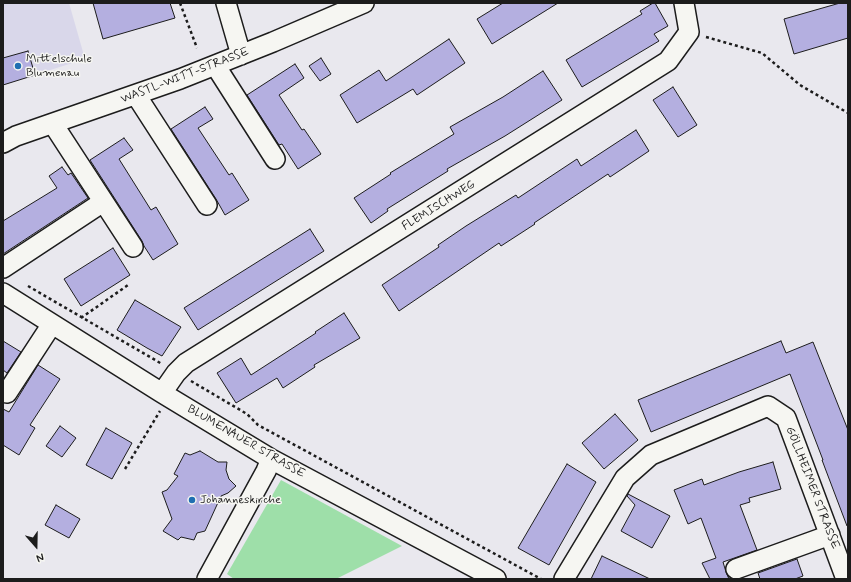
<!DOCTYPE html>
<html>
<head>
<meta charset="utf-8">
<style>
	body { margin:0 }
	#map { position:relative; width:851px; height:582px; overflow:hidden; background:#e9e8ee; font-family:Mynerve,sans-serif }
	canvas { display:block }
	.frame { position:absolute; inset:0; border:4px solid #1c1c1c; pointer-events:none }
	.north { position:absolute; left:16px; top:526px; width:40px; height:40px; -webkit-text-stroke:3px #f6f6f2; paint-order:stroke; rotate:160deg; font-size:11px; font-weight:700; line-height:16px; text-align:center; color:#1c1c1c }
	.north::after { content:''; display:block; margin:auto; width:14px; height:18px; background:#1c1c1c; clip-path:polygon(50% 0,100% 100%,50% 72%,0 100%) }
</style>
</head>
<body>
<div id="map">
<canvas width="851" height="582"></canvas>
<div class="frame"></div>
<div class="north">N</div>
</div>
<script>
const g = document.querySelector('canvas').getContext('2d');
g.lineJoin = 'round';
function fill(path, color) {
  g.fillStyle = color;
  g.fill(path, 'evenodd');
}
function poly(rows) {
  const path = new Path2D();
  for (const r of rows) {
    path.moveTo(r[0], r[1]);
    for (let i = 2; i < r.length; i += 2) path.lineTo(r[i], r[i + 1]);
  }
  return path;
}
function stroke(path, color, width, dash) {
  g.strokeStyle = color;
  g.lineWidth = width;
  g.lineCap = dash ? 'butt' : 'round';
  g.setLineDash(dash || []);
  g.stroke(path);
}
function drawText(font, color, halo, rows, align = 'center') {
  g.font = font + ' Mynerve,sans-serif';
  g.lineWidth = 3;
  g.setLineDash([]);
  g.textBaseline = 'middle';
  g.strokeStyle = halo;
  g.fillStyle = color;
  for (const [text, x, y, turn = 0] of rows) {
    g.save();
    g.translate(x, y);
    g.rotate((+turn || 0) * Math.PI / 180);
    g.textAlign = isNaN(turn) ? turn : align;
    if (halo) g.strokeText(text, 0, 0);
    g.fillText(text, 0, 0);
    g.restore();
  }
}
const built = poly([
	[3,3,69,3,85,59,3,85]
]);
const green = poly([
	[281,480,402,546,336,579,234,579,227,574]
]);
const building = poly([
	[93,3,170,3,175,18,103,39,93,3],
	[503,3,558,3,492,44,477,19,503,3],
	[653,3,655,3,668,26,654,34,659,41,582,87,566,60,642,14,640,11,653,3],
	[840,3,848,3,848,38,794,54,784,19,840,3],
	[449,39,465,63,417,95,413,89,357,123,340,95,379,70,386,81,449,39],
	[28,51,35,75,3,85,3,58,28,51],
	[321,58,331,74,320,81,309,66,321,58],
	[295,64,304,78,279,95,302,130,304,129,321,154,298,169,282,144,279,145,247,95,295,64],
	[543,71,562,100,505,136,447,169,448,171,387,209,388,211,371,223,354,198,391,174,390,173,454,134,450,127,503,97,543,71],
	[673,87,697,125,678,137,653,100,673,87],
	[205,107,213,119,198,128,229,175,232,173,249,200,225,215,216,199,171,129,205,107],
	[636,130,649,151,610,177,608,174,534,223,535,224,501,246,499,243,399,311,382,285,439,247,438,245,466,226,516,195,518,198,577,159,581,166,636,130],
	[124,138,133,150,119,159,151,210,156,207,178,244,153,260,144,246,142,241,90,160,124,138],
	[62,167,68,175,71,173,88,198,3,254,3,221,57,188,49,176,62,167],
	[310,229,324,251,198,330,184,308,310,229],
	[113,248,130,275,81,306,64,279,113,248],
	[135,300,181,327,162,356,147,348,117,330,135,300],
	[344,313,360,338,314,365,315,367,283,388,277,378,236,403,217,373,241,358,251,375,316,333,315,332,344,313],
	[3,341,21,352,7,373,3,370,3,341],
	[781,341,786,353,813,342,848,430,848,526,847,526,825,468,822,460,823,460,790,374,651,432,638,400,781,341],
	[38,365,60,379,30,425,35,428,19,455,3,445,3,409,9,412,38,365],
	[615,414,638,440,604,469,582,443,615,414],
	[60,426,76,438,62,457,46,446,60,426],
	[106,428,132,443,112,479,86,465,106,428],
	[200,451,218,462,227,462,226,470,229,479,236,486,228,493,221,496,205,531,197,533,194,540,181,537,178,540,163,531,172,519,162,492,167,490,178,476,174,474,185,453,190,455,200,451],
	[773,462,781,489,749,498,750,502,740,505,757,550,723,562,726,572,729,579,710,579,702,563,716,558,701,518,688,524,674,490,702,479,704,485,739,472,773,462],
	[567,464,596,482,549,565,518,548,567,464],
	[628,494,670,516,652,548,621,531,635,505,627,496,628,494],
	[56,505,80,519,69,538,45,525,56,505],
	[602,556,650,579,591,579,602,556],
	[797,559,803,576,795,579,760,579,758,573,797,559]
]);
const path = poly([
	[180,3,197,48],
	[706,37,762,53,800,85,848,113],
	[28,286,162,364],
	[81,318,128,285],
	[191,381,247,414,258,425,541,579],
	[125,469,160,411]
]);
const minor = poly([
	[226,3,241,55],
	[215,65,275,159],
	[136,95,207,205],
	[53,124,133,247],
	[3,143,16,136,180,79,273,42,364,3],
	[3,268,103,202],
	[3,293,162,393,271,459,496,579],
	[7,393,52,324],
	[162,393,176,373,186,363,668,61,689,32,684,3],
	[736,569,830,535],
	[207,579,266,471,271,459],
	[564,579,625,478,651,455,768,406,786,418,846,579]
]);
const markers = [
	[18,66,4,"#1f6fb2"],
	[192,500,4,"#1f6fb2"]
];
const poiNames = [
	["Mittelschule",26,59],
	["Blumenau",26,73],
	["Johanneskirche",200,500]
];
const streetNames = [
	["WASTL-WITT-STRASSE",185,76,-21],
	["FLEMISCHWEG",439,206,-32],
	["BLUMENAUER STRASSE",246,442,30],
	["GÖLLHEIMER STRASSE",812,488,69]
];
fill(built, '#d9d7ea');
fill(green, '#9edfa9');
fill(building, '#b4afe0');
stroke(building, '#1c1c1c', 1);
stroke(minor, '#1c1c1c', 22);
stroke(path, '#1c1c1c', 2.5, [3, 3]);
stroke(minor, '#f6f6f2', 19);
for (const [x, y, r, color] of markers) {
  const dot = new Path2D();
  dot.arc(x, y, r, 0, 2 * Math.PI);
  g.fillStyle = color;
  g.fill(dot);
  stroke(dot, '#f6f6f2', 1.5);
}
drawText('12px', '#1c1c1c', '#f6f6f2', poiNames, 'left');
drawText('12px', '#1c1c1c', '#f6f6f2', streetNames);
</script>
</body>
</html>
